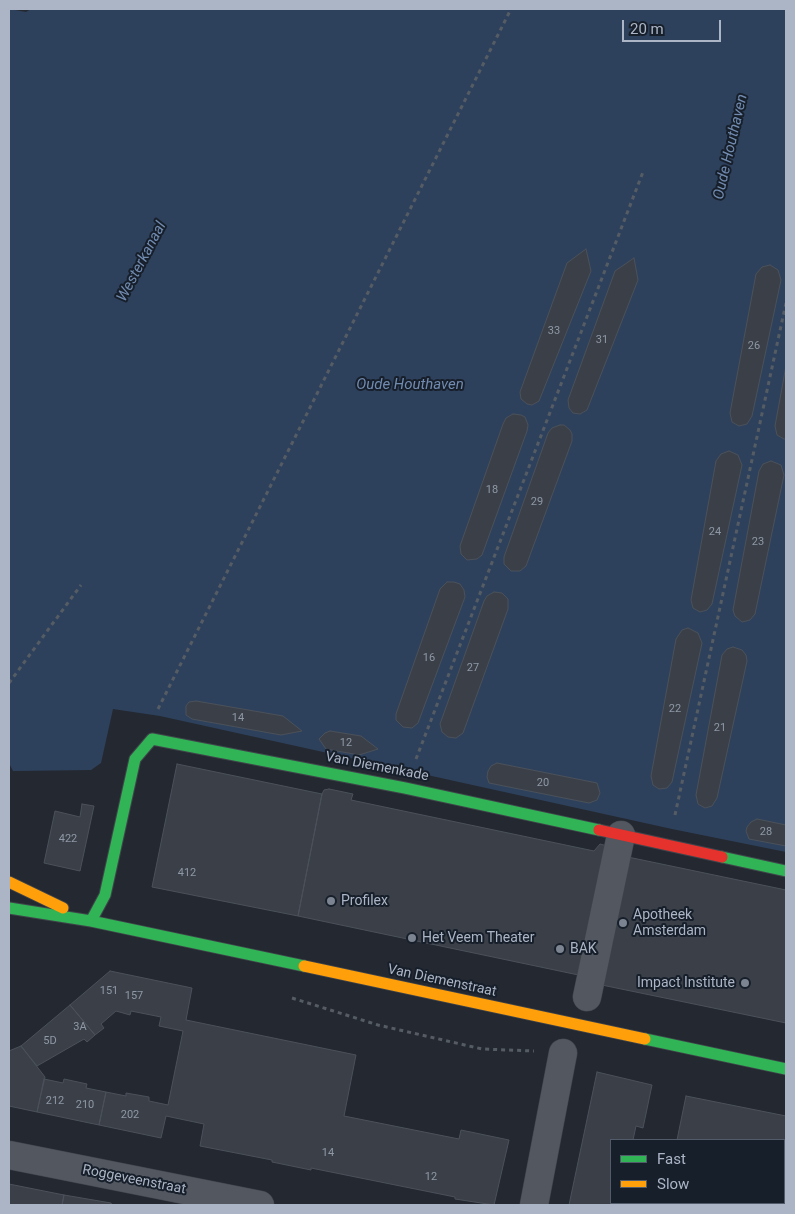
<!DOCTYPE html>
<html>
<head>
<meta charset="utf-8">
<style>
	body { margin:0 }
	#map { position:relative; width:795px; height:1214px; overflow:hidden; background:#242931; font-family:Roboto,sans-serif }
	canvas { display:block }
	.frame { position:absolute; inset:0; border:10px solid #abb5c5; pointer-events:none }
	.legend { position:absolute; left:610px; top:1139px; width:175px; height:65px; box-sizing:border-box; background:#171f2b; border:1px solid #525b69; margin:0; padding:6px 9px; list-style:none; font-size:15px; color:#abb5c5 }
	.legend li { display:flex; align-items:center; gap:10px; height:25px }
	.legend b { width:25px; border:1px solid #525b69 }
	.scale { position:absolute; left:622px; top:20px; width:99px; height:22px; box-sizing:border-box; border:2px solid #abb5c5; border-top:0; padding-left:6px; font-size:15px; line-height:18px; white-space:nowrap; color:#abb5c5; -webkit-text-stroke:4px #171f2b; paint-order:stroke }
</style>
</head>
<body>
<div id="map">
<canvas width="795" height="1214"></canvas>
<div class="frame"></div>
<ul class="legend">
<li><b style="height:6px;background:#30b455"></b>Fast</li>
<li><b style="height:6px;background:#ff9f0a"></b>Slow</li>
</ul>
<div class="scale">20 m</div>
</div>
<script>
const g = document.querySelector('canvas').getContext('2d');
g.lineJoin = 'round';
function fill(path, color) {
  g.fillStyle = color;
  g.fill(path, 'evenodd');
}
function poly(rows) {
  const path = new Path2D();
  for (const r of rows) {
    path.moveTo(r[0], r[1]);
    for (let i = 2; i < r.length; i += 2) path.lineTo(r[i], r[i + 1]);
  }
  return path;
}
function stroke(path, color, width, dash) {
  g.strokeStyle = color;
  g.lineWidth = width;
  g.lineCap = dash ? 'butt' : 'round';
  g.setLineDash(dash || []);
  g.stroke(path);
}
function drawText(font, color, halo, rows, align = 'center') {
  g.font = font + ' Roboto,sans-serif';
  g.lineWidth = 4;
  g.setLineDash([]);
  g.textBaseline = 'middle';
  g.strokeStyle = halo;
  g.fillStyle = color;
  for (const [text, x, y, turn = 0] of rows) {
    g.save();
    g.translate(x, y);
    g.rotate((+turn || 0) * Math.PI / 180);
    g.textAlign = isNaN(turn) ? turn : align;
    if (halo) g.strokeText(text, 0, 0);
    g.fillText(text, 0, 0);
    g.restore();
  }
}
const water = poly([
	[9,9,26,12,31,9,786,9,786,852,672,829,160,716,113,709,101,763,91,770,13,771,9,763]
]);
const building = poly([
	[586,249,591,271,539,401,532,405,527,404,521,399,520,392,567,263,586,249],
	[634,258,638,280,587,410,580,414,573,413,569,408,568,400,615,271,634,258],
	[770,265,778,270,781,280,752,416,747,424,739,426,732,422,730,413,756,274,762,267,770,265],
	[786,366,786,439,784,439,777,435,775,426,786,366],
	[513,414,521,415,525,417,528,425,527,431,482,555,477,559,467,560,461,554,460,546,503,424,506,418,513,414],
	[560,425,564,425,570,430,572,434,572,441,526,566,520,571,511,571,504,564,504,557,548,433,552,428,560,425],
	[729,451,738,455,742,465,712,604,707,610,700,612,693,608,691,600,716,461,721,454,729,451],
	[771,461,781,465,784,475,755,614,750,620,742,622,735,616,733,610,759,471,763,464,771,461],
	[447,582,454,582,460,584,464,590,465,597,418,723,412,728,403,727,396,720,396,714,440,589,447,582],
	[494,592,502,593,508,599,508,609,463,733,456,738,448,737,442,732,440,724,484,601,487,596,494,592],
	[688,628,698,633,702,643,672,782,667,788,659,789,653,785,651,776,676,639,682,630,688,628],
	[733,647,742,650,746,655,747,661,717,798,712,806,705,808,698,804,696,795,722,655,727,649,733,647],
	[196,701,283,716,302,731,281,735,192,719,186,715,186,706,189,702,196,701],
	[330,731,361,736,378,749,359,755,326,749,319,739,325,733,330,731],
	[497,763,597,783,600,793,597,800,589,803,489,783,487,777,488,771,491,766,497,763],
	[177,764,322,794,298,916,152,887,177,764],
	[329,789,353,794,351,800,594,851,600,844,611,847,588,977,298,916,322,794,324,790,329,789],
	[82,804,94,806,80,871,44,863,55,811,80,817,82,804],
	[757,819,786,825,786,846,749,839,746,831,747,827,751,822,757,819],
	[623,856,786,890,786,1023,597,984,623,856],
	[110,971,192,988,186,1020,356,1055,344,1116,459,1139,461,1130,509,1140,494,1205,455,1199,455,1197,311,1168,311,1170,272,1162,272,1160,200,1146,204,1124,166,1116,161,1138,99,1125,106,1092,126,1096,126,1093,149,1097,149,1101,168,1105,183,1031,159,1026,161,1017,131,1011,130,1015,116,1011,101,1024,104,1028,95,1035,70,1005,110,971],
	[70,1005,95,1035,87,1042,84,1039,37,1066,21,1046,70,1005],
	[21,1046,45,1077,37,1112,9,1106,9,1051,21,1046],
	[597,1072,652,1085,643,1128,636,1126,633,1140,635,1140,611,1140,611,1203,765,1203,764,1205,569,1205,597,1072],
	[44,1079,63,1083,64,1079,87,1084,86,1088,106,1092,99,1125,37,1112,44,1079],
	[686,1096,786,1116,786,1155,784,1155,784,1140,677,1140,686,1096],
	[9,1184,64,1195,62,1205,9,1205,9,1184],
	[64,1195,111,1203,112,1205,62,1205,64,1195]
]);
const path = poly([
	[9,683,81,585],
	[158,709,511,9],
	[416,759,643,172],
	[675,815,786,303],
	[292,998,378,1025,482,1049,534,1051]
]);
const street = poly([
	[587,997,621,835],
	[9,1155,260,1205],
	[534,1205,563,1053]
]);
const fast = poly([
	[722,857,786,871],
	[9,908,91,921,304,966],
	[91,921,105,895,135,759,152,739,405,788,599,830],
	[645,1039,786,1069]
]);
const slow = poly([
	[9,882,63,908],
	[304,966,645,1039]
]);
const jam = poly([
	[599,830,722,857]
]);
const markers = [
	[331,901,5,"#7c8491"],
	[623,923,5,"#7c8491"],
	[412,938,5,"#7c8491"],
	[560,949,5,"#7c8491"],
	[745,983,5,"#7c8491"]
];
const numberNames = [
	["33",554,331],
	["31",602,340],
	["26",754,346],
	["18",492,490],
	["29",537,502],
	["24",715,532],
	["23",758,542],
	["16",429,658],
	["27",473,668],
	["22",675,709],
	["14",238,718],
	["21",720,728],
	["12",346,743],
	["20",543,783],
	["28",766,832],
	["422",68,839],
	["412",187,873],
	["151",109,991],
	["157",134,996],
	["3A",80,1027],
	["5D",50,1041],
	["212",55,1101],
	["210",85,1105],
	["202",130,1115],
	["14",328,1153],
	["12",431,1177]
];
const streetNames = [
	["Van Diemenkade",377,767,11],
	["Van Diemenstraat",442,981,12],
	["Roggeveenstraat",134,1180,11]
];
const poiNames = [
	["Profilex",341,901],
	["Apotheek",633,915],
	["Amsterdam",633,931],
	["Het Veem Theater",422,938],
	["BAK",570,949],
	["Impact Institute",735,983,"right"]
];
const waterNames = [
	["Oude Houthaven",731,147,-77],
	["Westerkanaal",142,262,-62],
	["Oude Houthaven",410,385]
];
fill(water, '#2e415c');
fill(building, '#3b4048');
stroke(building, '#4b515a', 1);
stroke(street, '#40444b', 29);
stroke(fast, '#40444b', 13);
stroke(slow, '#40444b', 13);
stroke(jam, '#40444b', 13);
stroke(path, '#565c64', 3, [4, 4]);
stroke(street, '#525760', 28);
stroke(fast, '#30b455', 11);
stroke(slow, '#ff9f0a', 11);
stroke(jam, '#e5322d', 11);
for (const [x, y, r, color] of markers) {
  const dot = new Path2D();
  dot.arc(x, y, r, 0, 2 * Math.PI);
  g.fillStyle = color;
  g.fill(dot);
  stroke(dot, '#171f2b', 2);
}
drawText('11px', '#8f98a6', null, numberNames);
drawText('14px', '#abb5c5', '#171f2b', streetNames);
drawText('14px', '#abb5c5', '#171f2b', poiNames, 'left');
drawText('italic 15px', '#718bb0', '#171f2b', waterNames);
</script>
</body>
</html>
